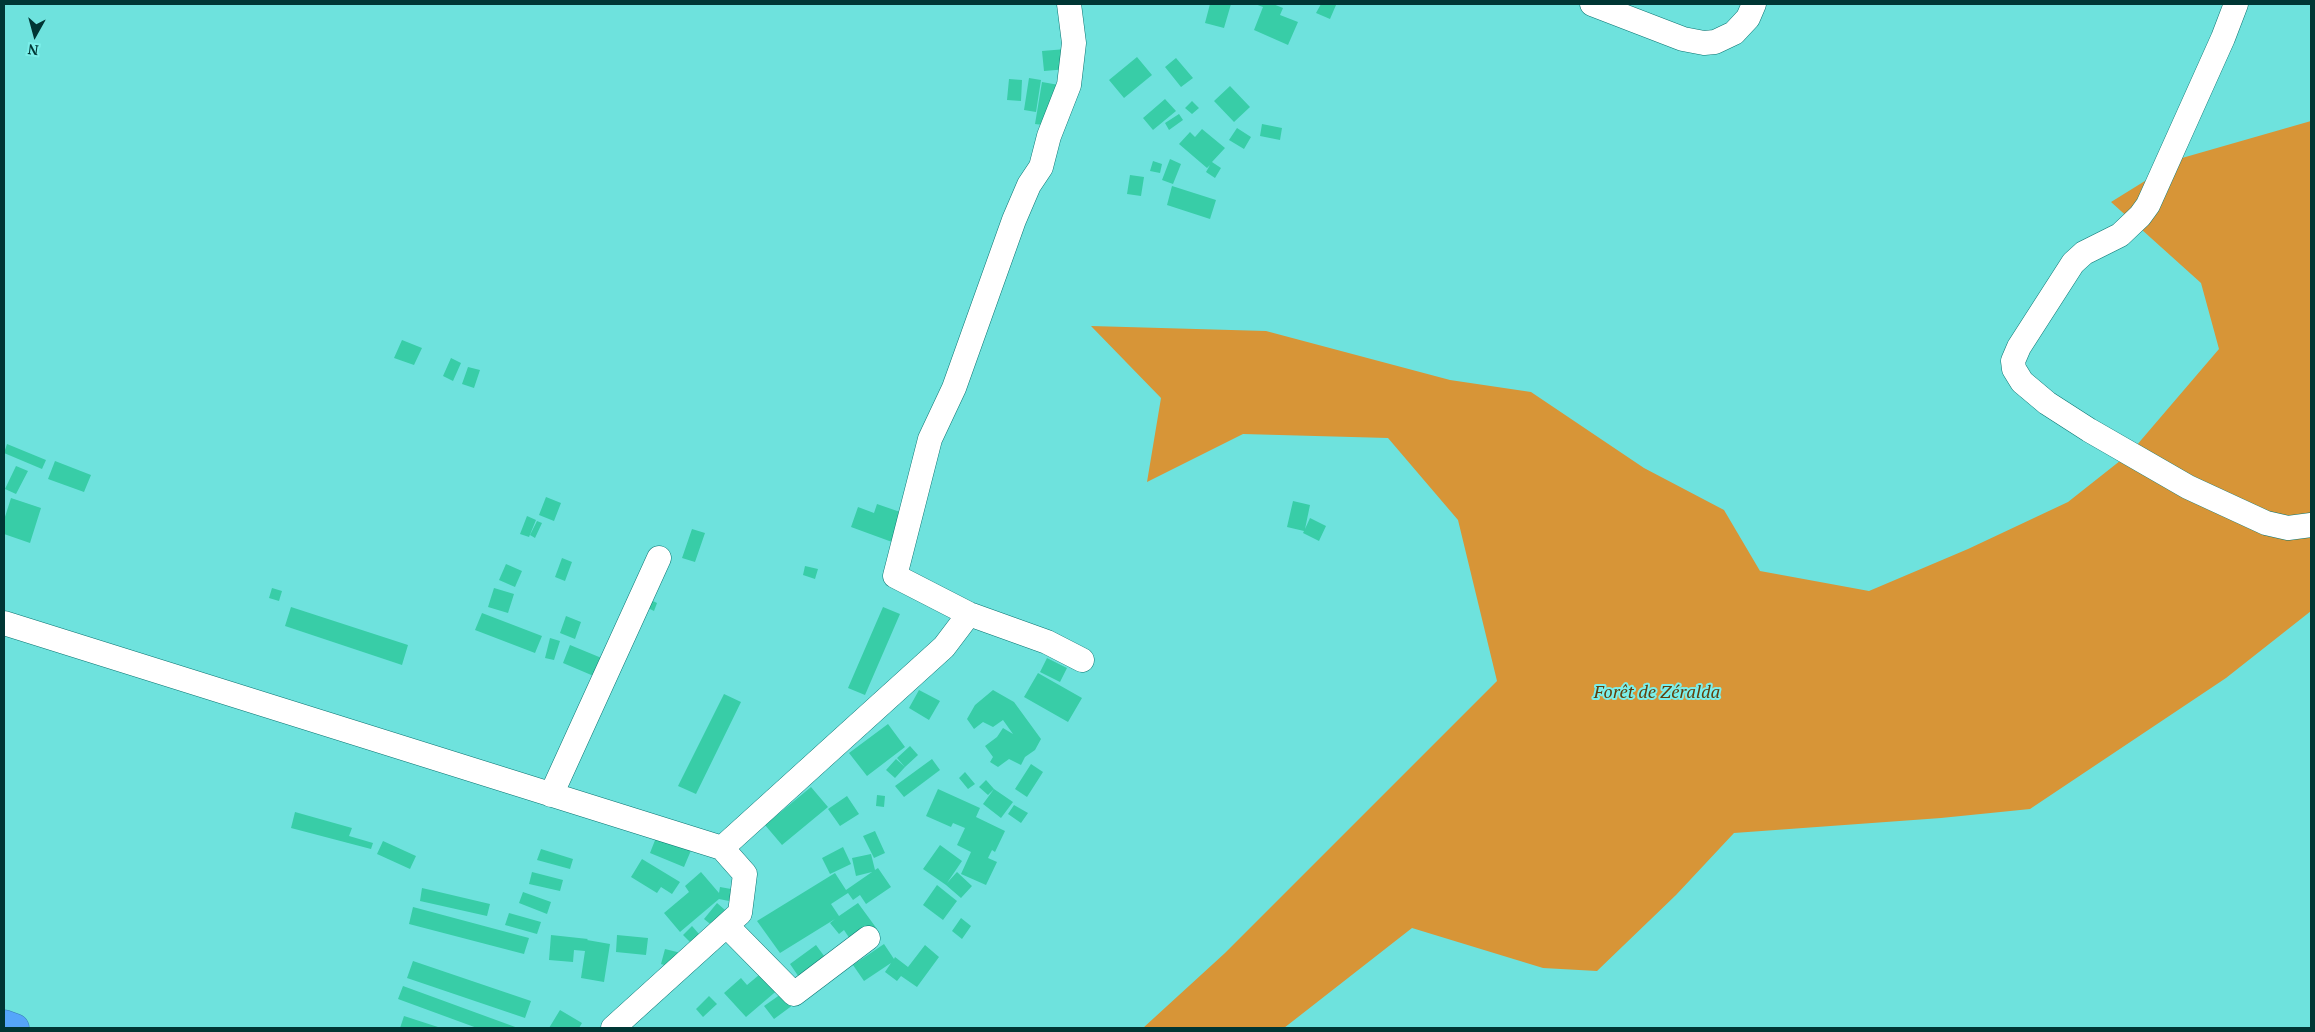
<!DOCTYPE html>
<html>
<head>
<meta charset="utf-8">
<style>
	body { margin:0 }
	#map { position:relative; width:2315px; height:1032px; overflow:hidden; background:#6ee2dd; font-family:"PT Serif",serif }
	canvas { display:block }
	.frame { position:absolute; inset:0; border:5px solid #003634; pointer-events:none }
	.north { position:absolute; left:10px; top:10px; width:50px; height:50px; -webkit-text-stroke:4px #7befea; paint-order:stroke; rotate:187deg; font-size:14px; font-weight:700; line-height:20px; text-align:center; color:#003634 }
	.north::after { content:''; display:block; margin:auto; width:18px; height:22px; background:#003634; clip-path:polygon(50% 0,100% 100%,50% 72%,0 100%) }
</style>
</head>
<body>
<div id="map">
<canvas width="2315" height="1032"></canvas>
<div class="frame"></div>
<div class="north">N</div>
</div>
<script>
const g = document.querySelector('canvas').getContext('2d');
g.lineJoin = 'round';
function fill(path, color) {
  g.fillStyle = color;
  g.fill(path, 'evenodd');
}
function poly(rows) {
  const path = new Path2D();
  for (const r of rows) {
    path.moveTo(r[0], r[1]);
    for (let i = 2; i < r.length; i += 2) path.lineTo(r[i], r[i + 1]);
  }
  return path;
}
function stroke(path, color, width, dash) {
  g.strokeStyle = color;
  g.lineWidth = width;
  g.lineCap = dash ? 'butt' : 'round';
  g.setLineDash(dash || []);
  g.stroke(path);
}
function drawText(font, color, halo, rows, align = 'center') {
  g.font = font + ' "PT Serif",serif';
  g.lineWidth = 4;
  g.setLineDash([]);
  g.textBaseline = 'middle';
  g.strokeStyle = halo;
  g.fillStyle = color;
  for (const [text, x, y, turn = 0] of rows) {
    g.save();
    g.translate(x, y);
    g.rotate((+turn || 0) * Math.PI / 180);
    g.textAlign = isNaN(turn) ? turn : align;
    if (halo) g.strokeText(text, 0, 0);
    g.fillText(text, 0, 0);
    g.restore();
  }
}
const green = poly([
	[2311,121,2311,611,2226,678,2030,809,1941,818,1734,833,1676,895,1597,971,1543,968,1412,928,1284,1028,1143,1028,1225,953,1497,681,1458,520,1388,438,1243,434,1147,482,1161,398,1091,326,1266,331,1450,380,1531,392,1644,468,1724,510,1760,571,1869,591,1968,549,2068,502,2130,453,2219,349,2201,283,2111,202,2182,158]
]);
const building = poly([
	[1210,4,1231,4,1224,28,1205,23],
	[1255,4,1273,4,1283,8,1280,15,1298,22,1288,45,1254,30,1263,7],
	[1321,4,1336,5,1330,19,1316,13],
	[1066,49,1068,69,1044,71,1042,51],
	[1137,57,1152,75,1124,98,1109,80],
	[1176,58,1193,78,1181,87,1165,67],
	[1029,78,1041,80,1036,112,1024,110],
	[1009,79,1022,80,1021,101,1007,100],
	[1042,82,1059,85,1051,126,1035,124],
	[1230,86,1250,107,1234,122,1214,101],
	[1165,99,1176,111,1153,130,1143,118],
	[1192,101,1199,108,1192,114,1185,108],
	[1179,114,1183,120,1169,130,1165,123],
	[1262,124,1282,128,1280,140,1260,136],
	[1237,128,1251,137,1244,149,1229,140],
	[1202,129,1225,148,1212,162,1221,168,1215,178,1206,172,1210,165,1207,168,1179,144,1190,132,1195,137],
	[1170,159,1181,164,1173,184,1162,180],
	[1153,161,1162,164,1160,173,1150,171],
	[1130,175,1144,177,1141,196,1127,194],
	[1172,186,1216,200,1210,219,1167,205],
	[402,340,422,348,414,365,394,358],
	[451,358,461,363,453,381,443,376],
	[468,367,480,370,474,388,462,384],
	[7,444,46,460,42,469,4,453],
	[55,461,91,475,84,492,48,479],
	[16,466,28,471,16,494,5,489],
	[546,497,561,503,554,521,539,515],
	[11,498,41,508,30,543,4,534,4,520],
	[1293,501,1310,505,1305,529,1310,518,1326,526,1319,541,1303,533,1304,531,1287,527],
	[877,504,903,513,892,542,851,527,858,507,874,513],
	[527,516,536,520,529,537,520,534],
	[537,521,542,523,535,538,530,535],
	[692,529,705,533,695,562,682,558],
	[562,558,572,562,565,581,555,577],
	[506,564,522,571,515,587,499,580],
	[805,566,818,569,815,579,803,575],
	[272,588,282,591,279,601,269,598],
	[494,588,514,594,508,613,488,607],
	[647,598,657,603,654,611,644,606],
	[291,607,408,645,402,665,285,626],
	[883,607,900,614,865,695,848,688],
	[482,613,542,636,535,653,475,630],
	[566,616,581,622,575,639,560,633],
	[550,638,560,641,554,660,545,658],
	[570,645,604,659,596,677,563,663],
	[1047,658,1067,668,1060,682,1040,672],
	[1038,673,1082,698,1068,722,1024,697],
	[919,690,940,701,929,720,909,708],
	[993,690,1014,702,1041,739,1035,750,1025,757,1021,765,1009,759,998,767,990,762,993,757,985,746,997,737,1003,728,1013,734,1003,720,993,727,983,722,974,729,967,719,975,705],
	[724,694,741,702,696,794,678,786],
	[888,724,905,747,867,776,849,753],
	[910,746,918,755,905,767,897,758],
	[896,759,905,767,895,778,886,770],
	[932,759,940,770,904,797,895,786],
	[1031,764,1043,772,1027,797,1015,789],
	[965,772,975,784,968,789,959,778],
	[986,780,994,789,988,795,979,787],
	[811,787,828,807,782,845,765,825],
	[938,789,980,808,976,817,1005,831,995,852,992,850,988,858,997,862,986,885,961,874,971,852,957,845,965,828,953,823,951,827,926,816],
	[994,789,1013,802,1001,818,983,804],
	[877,795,885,796,884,807,876,806],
	[847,796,859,814,840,826,828,809],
	[1014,805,1028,813,1021,823,1008,814],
	[295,812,352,828,349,836,373,843,371,849,291,828],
	[659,830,692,848,684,867,650,853],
	[875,831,885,853,874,858,863,836],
	[383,841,416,856,410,869,377,854],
	[940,845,962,861,947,883,957,872,972,886,961,898,946,885,923,869],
	[843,847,851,864,830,874,822,858],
	[541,849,573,859,570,869,537,860],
	[871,854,875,870,878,868,891,887,866,904,860,895,853,900,848,893,831,904,839,916,858,903,877,929,854,945,844,930,839,934,830,923,835,919,780,953,757,921,835,873,846,890,872,872,856,876,852,858],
	[642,859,680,882,672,894,661,887,657,893,631,877],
	[532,872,563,880,560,891,529,884],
	[701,872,719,893,720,887,731,889,729,901,719,899,680,932,664,913,689,892,685,886],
	[937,885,957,901,943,920,923,905],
	[422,888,490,904,487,916,420,901],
	[523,892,551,902,547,914,519,903],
	[717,903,732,916,719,931,704,919],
	[413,907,529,938,524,954,409,924],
	[509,913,541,922,537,934,505,925],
	[961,918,971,926,962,939,952,931],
	[692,926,699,934,690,942,683,935],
	[551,935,588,939,587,940,610,944,604,982,581,978,585,951,574,950,573,962,549,960],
	[617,935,648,938,646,955,616,952],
	[884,944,894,959,895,957,908,967,925,945,939,957,917,987,901,976,897,981,885,972,891,963,864,981,853,965],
	[816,945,830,964,803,983,790,964],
	[665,949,681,953,677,969,661,964],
	[413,961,531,1001,525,1018,407,978],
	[765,970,780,988,746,1017,724,993,741,978,747,985],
	[403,986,518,1028,477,1028,398,999],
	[784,992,793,1005,774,1019,764,1006],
	[709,996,717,1004,703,1017,696,1009],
	[560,1010,582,1023,579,1028,549,1028],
	[404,1016,441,1028,400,1028]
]);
const minor = poly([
	[1069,4,1074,43,1069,85,1049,136,1041,167,1029,185,1014,220,954,388,930,439,895,576,969,614,1047,642,1082,660],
	[1592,4,1683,39,1704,43,1715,42,1734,33,1748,18,1754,4],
	[2236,4,2223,38,2148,205,2140,216,2120,235,2084,253,2073,263,2019,347,2013,361,2014,369,2022,382,2047,403,2089,430,2188,487,2266,523,2288,528,2311,525],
	[4,623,722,848,944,647,969,614],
	[551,795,659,558],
	[727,926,794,994,868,938],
	[613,1028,740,913,745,874,722,848]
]);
const highway = poly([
	[4,1024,15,1028]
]);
const parkNames = [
	["Forêt de Zéralda",1657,693]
];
fill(green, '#d79537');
fill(building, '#38cda7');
stroke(minor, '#097471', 25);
stroke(highway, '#377eb5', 29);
stroke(minor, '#fff', 24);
stroke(highway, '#55a5fa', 28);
drawText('italic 18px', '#613f0b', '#7befea', parkNames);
</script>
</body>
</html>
